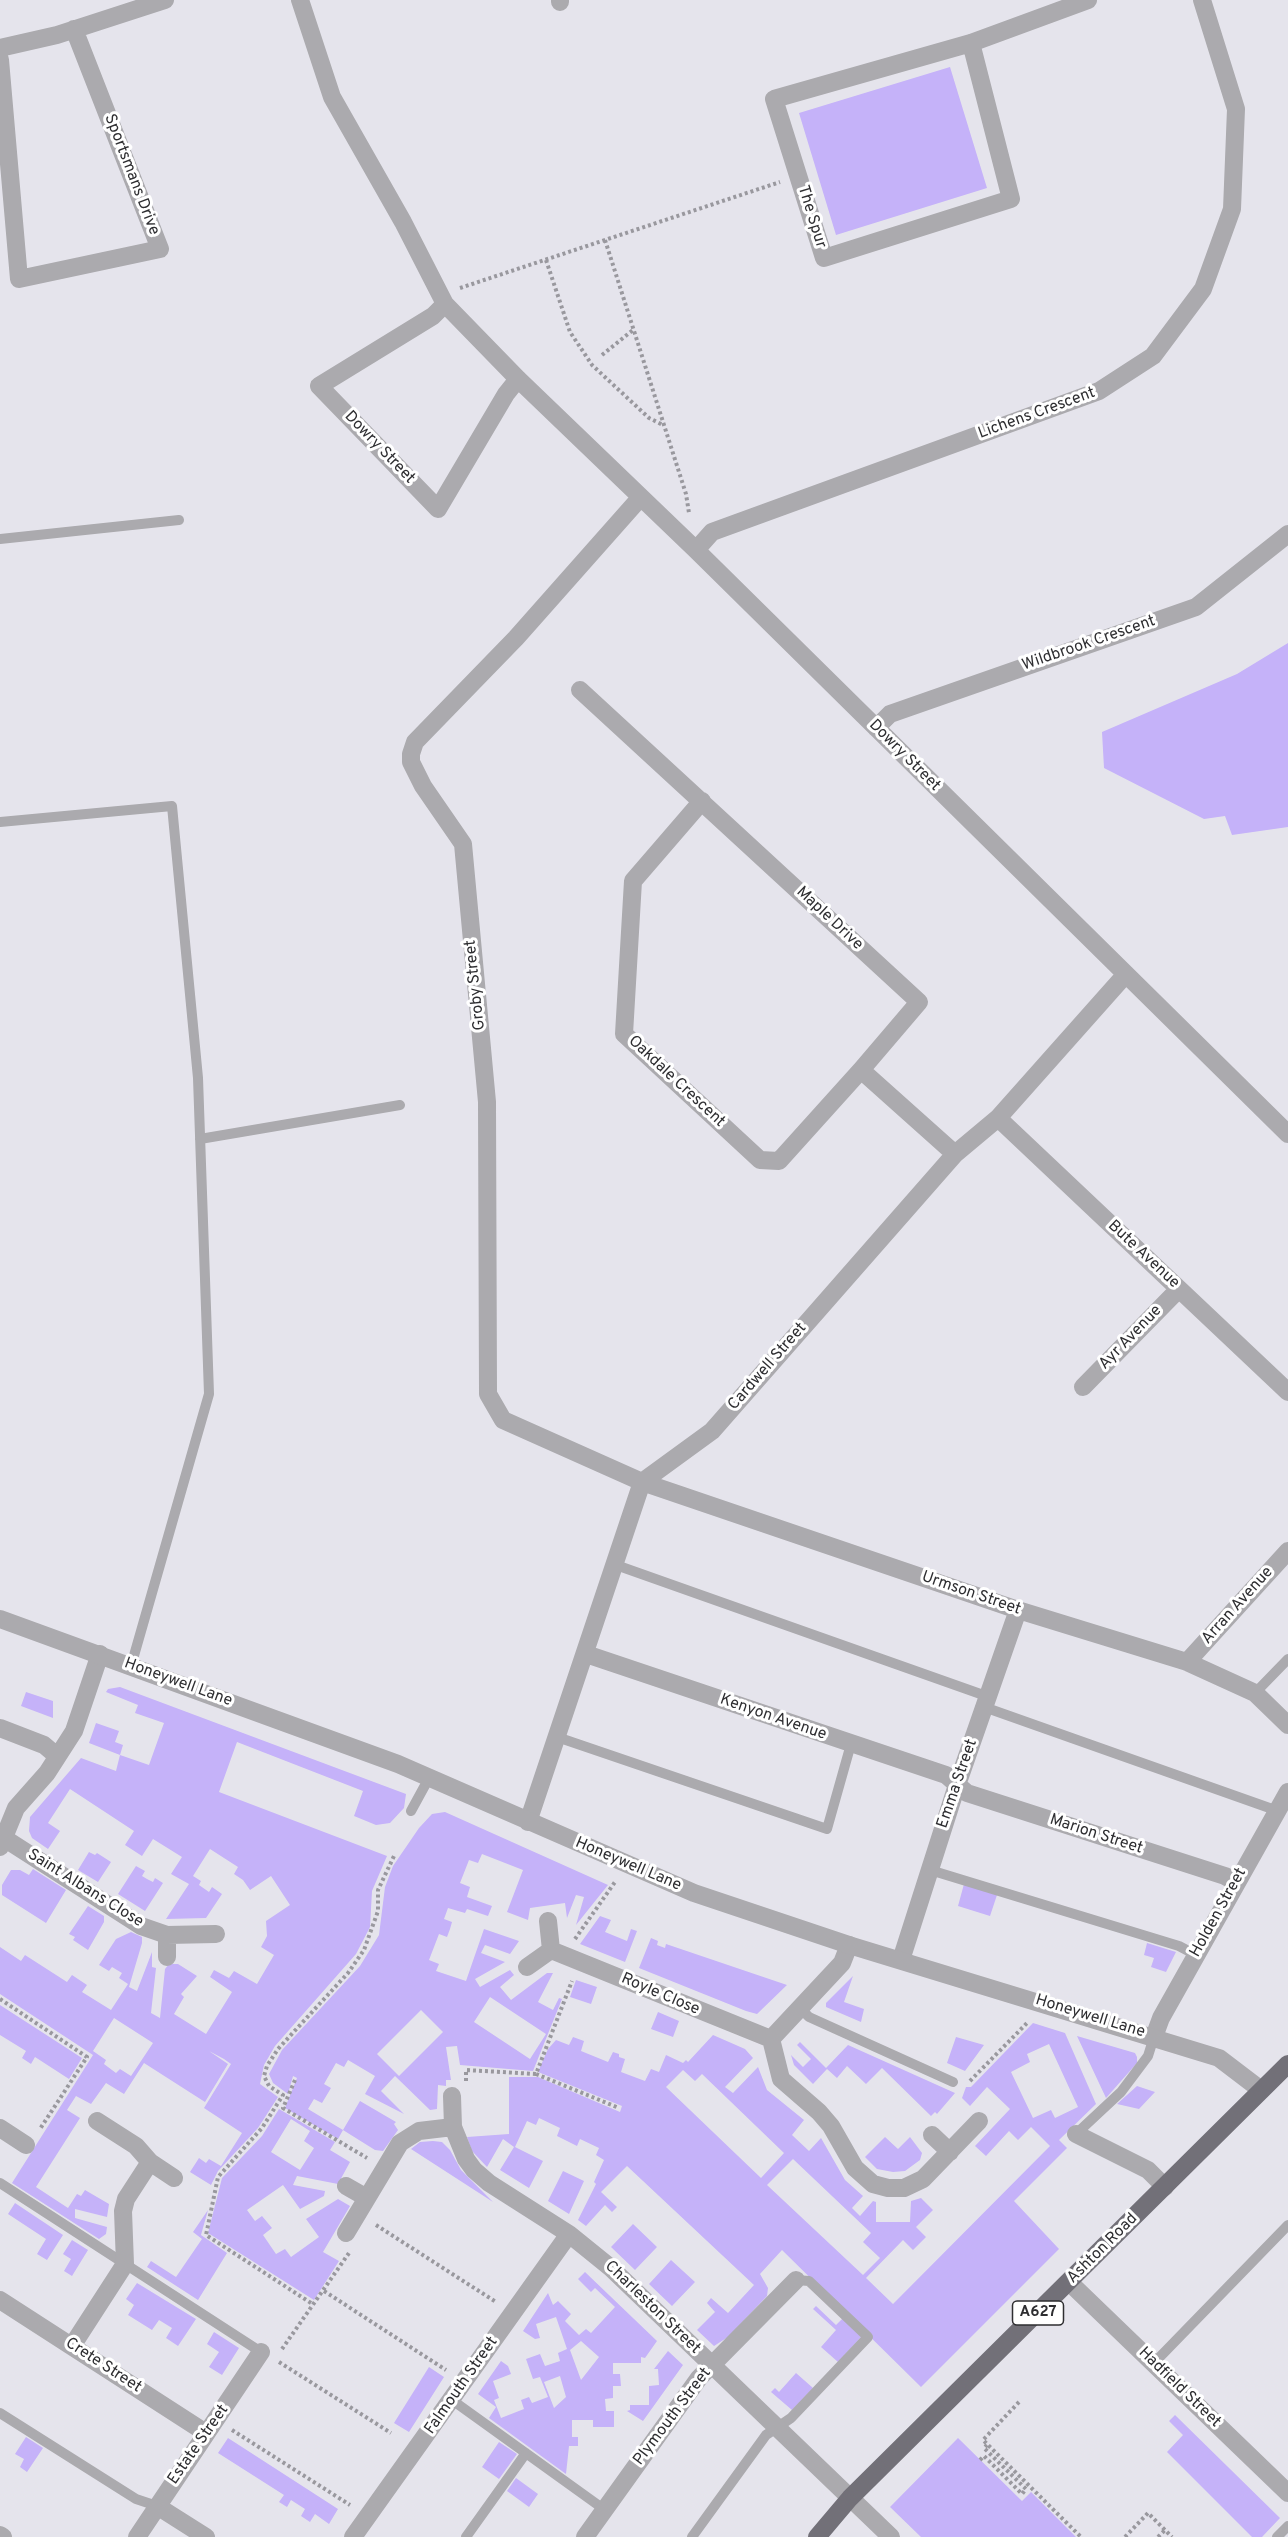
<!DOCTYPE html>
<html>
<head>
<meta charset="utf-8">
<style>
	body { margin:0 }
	canvas { display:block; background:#e5e4ec }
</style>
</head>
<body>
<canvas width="1288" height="2537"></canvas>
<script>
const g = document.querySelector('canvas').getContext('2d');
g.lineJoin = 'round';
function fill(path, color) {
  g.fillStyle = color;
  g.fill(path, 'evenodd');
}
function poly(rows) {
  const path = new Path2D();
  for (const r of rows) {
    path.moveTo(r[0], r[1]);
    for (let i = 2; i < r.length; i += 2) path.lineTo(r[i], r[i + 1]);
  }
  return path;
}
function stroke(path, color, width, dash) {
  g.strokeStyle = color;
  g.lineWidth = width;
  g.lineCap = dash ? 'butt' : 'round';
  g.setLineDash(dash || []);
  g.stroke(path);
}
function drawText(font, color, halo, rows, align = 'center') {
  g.font = font + ' Overpass,sans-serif';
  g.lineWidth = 6;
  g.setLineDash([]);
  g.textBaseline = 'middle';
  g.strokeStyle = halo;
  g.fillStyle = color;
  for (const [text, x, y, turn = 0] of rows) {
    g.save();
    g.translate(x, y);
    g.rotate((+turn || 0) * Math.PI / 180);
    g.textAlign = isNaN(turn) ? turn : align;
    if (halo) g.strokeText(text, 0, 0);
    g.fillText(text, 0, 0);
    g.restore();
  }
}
const green = poly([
	[950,67,987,188,836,235,799,113],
	[1288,643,1288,827,1232,835,1225,816,1204,819,1104,768,1102,732,1237,674],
	[120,1687,406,1794,404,1808,390,1823,376,1825,354,1816,363,1791,237,1742,219,1792,387,1856,372,1891,370,1927,356,1954,275,2046,264,2065,260,2084,278,2097,258,2128,218,2171,211,2185,190,2172,199,2158,206,2163,209,2159,221,2166,242,2133,204,2108,231,2064,224,2059,209,2051,228,2064,205,2102,144,2063,124,2094,106,2083,91,2104,76,2096,67,2110,80,2118,36,2187,68,2208,77,2194,81,2196,85,2190,109,2204,107,2217,75,2209,75,2218,107,2227,106,2234,99,2239,12,2183,93,2055,0,1994,0,1947,21,1961,25,1955,67,1982,72,1975,87,1985,82,1992,111,2010,128,1984,119,1978,122,1973,112,1967,109,1971,99,1965,116,1939,131,1932,142,1937,142,1943,129,1987,137,1991,152,1952,152,1967,156,1968,151,2013,160,2018,165,1969,169,1964,178,1964,197,1976,181,1994,184,1997,174,2014,206,2034,232,1992,210,1977,214,1970,229,1978,234,1971,257,1984,274,1955,261,1947,267,1936,266,1921,290,1905,271,1876,250,1890,243,1880,234,1874,238,1867,210,1849,193,1876,201,1881,199,1885,209,1892,212,1887,222,1894,206,1918,166,1919,189,1884,171,1874,182,1857,153,1839,142,1856,125,1845,134,1831,70,1789,48,1823,60,1831,48,1849,32,1838,29,1831,30,1817,81,1758,116,1771,120,1755,89,1743,96,1723,119,1731,115,1742,123,1745,120,1755,149,1765,164,1723,135,1713,138,1705,106,1692,108,1689],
	[114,2018,153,2043,131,2076,120,2069,116,2073,104,2064,106,2060,93,2051],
	[26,1692,53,1701,53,1718,21,1706],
	[445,1812,608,1885,576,1925,584,1897,576,1895,567,1918,565,1903,530,1908,528,1920,507,1912,523,1870,482,1854,478,1863,469,1860,460,1883,470,1887,467,1897,492,1906,488,1916,467,1909,465,1913,448,1908,444,1919,452,1922,450,1929,447,1937,439,1934,429,1960,439,1964,436,1971,466,1981,484,1929,519,1941,510,1954,485,1945,481,1953,505,1962,475,1979,480,1987,510,1970,514,1975,500,1987,511,2000,547,1973,553,1973,538,2002,553,2010,559,1998,562,1999,533,2071,460,2065,457,2046,446,2047,451,2080,446,2080,446,2086,438,2085,437,2109,430,2110,395,2076,381,2091,404,2114,365,2094,375,2076,348,2060,344,2067,336,2063,324,2084,331,2088,322,2103,314,2099,308,2109,343,2130,360,2101,396,2122,394,2124,398,2130,383,2151,375,2150,343,2130,338,2139,285,2108,297,2078,293,2076,288,2094,273,2083,269,2074,282,2050,360,1966,379,1935,385,1887,393,1866,419,1828,432,1814],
	[490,1997,546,2034,530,2059,474,2022],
	[421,2010,443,2032,399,2076,377,2054],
	[89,1852,95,1855,97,1853,111,1862,98,1882,78,1870],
	[136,1866,145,1871,142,1876,147,1879,153,1882,155,1878,163,1883,145,1911,118,1894],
	[33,1869,66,1890,46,1923,2,1895,2,1885,11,1870,20,1870,29,1875],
	[964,1884,997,1895,990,1916,958,1906],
	[88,1906,104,1916,104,1922,88,1950,73,1940,75,1937,69,1934],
	[600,1916,611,1920,605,1932,627,1941,631,1929,637,1931,625,1962,580,1944],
	[651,1938,658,1941,657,1945,665,1948,666,1944,787,1985,757,2014,746,2011,639,1968],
	[1147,1943,1176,1952,1166,1972,1151,1967,1154,1958,1144,1955],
	[853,1976,844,2002,864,2009,861,2022,826,2007,826,2003],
	[576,1980,597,1987,591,2004,570,1997],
	[0,2005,82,2058,69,2079,35,2057,31,2064,22,2058,26,2051,0,2035],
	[658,2012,679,2021,673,2037,651,2029],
	[1033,2023,1065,2033,1096,2104,1059,2140,1067,2148,1014,2201,1059,2249,921,2387,782,2250,760,2274,768,2288,767,2296,728,2337,714,2346,697,2330,715,2312,707,2303,711,2298,728,2313,754,2285,627,2166,601,2192,617,2207,612,2212,605,2205,586,2226,578,2220,596,2184,594,2182,604,2160,596,2155,599,2148,580,2139,577,2146,557,2136,560,2128,539,2118,536,2125,527,2121,515,2147,543,2161,529,2188,500,2170,514,2147,503,2139,487,2167,472,2151,467,2137,509,2134,509,2077,538,2077,620,2112,622,2106,538,2072,548,2049,556,2040,569,2045,573,2037,584,2041,581,2051,608,2062,613,2052,619,2054,619,2057,625,2059,621,2072,645,2081,651,2069,659,2072,666,2055,683,2063,686,2060,688,2062,713,2035,745,2049,753,2058,725,2087,733,2093,758,2067,767,2090,804,2120,792,2135,809,2151,821,2138,845,2180,863,2196,852,2208,860,2216,873,2201,876,2202,876,2222,910,2222,911,2201,921,2198,933,2210,916,2227,926,2237,913,2250,903,2240,866,2278,893,2304,1050,2146,1031,2127,1018,2140,1009,2131,986,2156,975,2146,1010,2109,987,2087,970,2106,962,2098,966,2087,971,2087],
	[1049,2044,1078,2107,1055,2118,1051,2110,1033,2118,1011,2072,1030,2062,1027,2054],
	[683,2070,695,2081,702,2074,784,2153,761,2178,666,2087],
	[793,2159,871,2233,863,2242,880,2258,863,2275,767,2185],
	[1077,2036,1135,2053,1137,2057,1137,2063,1106,2098],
	[956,2037,984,2045,965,2071,947,2063],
	[800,2042,826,2068,848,2045,955,2093,937,2114,935,2112,931,2116,882,2068,866,2084,847,2066,837,2078,827,2069,813,2084,794,2065,791,2055,803,2067,811,2059,797,2045],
	[1137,2086,1155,2092,1139,2109,1117,2104],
	[279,2109,335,2142,330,2150,350,2162,338,2184,297,2176,293,2185,325,2191,324,2196,300,2209,283,2185,247,2210,255,2221,262,2216,272,2228,263,2235,276,2254,285,2249,291,2257,319,2237,306,2219,338,2199,350,2206,323,2252,339,2261,314,2300,208,2233,222,2178,262,2136],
	[291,2119,310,2131,304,2141,314,2148,300,2170,271,2152],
	[885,2137,898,2149,910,2137,922,2153,920,2160,905,2171,893,2172,877,2169,865,2157],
	[433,2141,442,2142,450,2150,461,2170,493,2202,411,2149,420,2142],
	[563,2171,584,2181,569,2214,548,2201],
	[15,2203,63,2235,47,2260,37,2254,46,2239,8,2214],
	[208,2210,201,2235,227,2253,198,2300,147,2267,151,2261,176,2277,202,2239,193,2232],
	[633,2224,657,2247,635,2270,611,2247],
	[72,2240,88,2250,72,2276,64,2271,71,2259,63,2254],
	[671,2260,695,2282,672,2306,649,2284],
	[585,2272,657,2341,645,2358,641,2357,641,2363,613,2363,613,2374,620,2374,621,2386,613,2386,613,2398,605,2399,606,2411,614,2411,614,2427,593,2427,593,2420,572,2420,572,2437,578,2437,578,2446,569,2446,566,2474,489,2418,496,2407,478,2394,501,2361,508,2366,511,2374,493,2381,499,2398,494,2400,501,2418,524,2409,521,2400,529,2397,532,2403,548,2397,540,2377,533,2379,526,2359,540,2354,545,2366,560,2361,558,2353,567,2349,556,2317,536,2324,540,2338,535,2339,523,2331,548,2293,553,2305,558,2301,571,2314,565,2321,579,2335,586,2329,591,2333,615,2307,595,2288,591,2292,578,2279],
	[581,2341,599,2357,581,2380,570,2350],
	[560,2376,566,2397,554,2408,544,2382],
	[137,2283,196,2319,178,2346,166,2338,172,2328,159,2320,152,2330,128,2315,134,2305,126,2299],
	[816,2306,836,2325,843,2318,862,2336,838,2362,821,2347,836,2330,813,2309],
	[214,2332,239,2348,222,2375,209,2367,219,2352,207,2344],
	[668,2351,683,2365,643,2421,627,2411,630,2410,630,2405,649,2405,649,2386,659,2385,658,2369,654,2369],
	[429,2367,444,2377,409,2432,394,2423],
	[796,2373,813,2388,792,2410,771,2392,775,2388,779,2392],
	[1175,2415,1280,2518,1262,2537,1252,2537,1167,2452,1183,2435,1169,2421],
	[26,2437,43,2448,27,2472,20,2467,24,2459,15,2454],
	[228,2438,338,2509,329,2524,315,2514,310,2522,301,2516,305,2509,291,2500,287,2507,279,2502,284,2495,218,2453],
	[958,2438,1022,2501,1031,2492,1076,2537,921,2537,890,2507],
	[499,2442,517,2454,499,2479,482,2467],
	[516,2478,538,2494,529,2507,507,2491]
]);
const path = poly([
	[605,240,686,494,689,513],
	[546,260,570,332,592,365,649,418,663,425],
	[460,288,780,182],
	[602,355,633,330],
	[575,1939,615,1882],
	[0,1999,87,2057,40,2129],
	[536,2074,619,2108],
	[295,2080,283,2108,367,2158],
	[466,2081,466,2070,536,2074,572,1981],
	[970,2081,1028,2022],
	[376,2225,496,2302],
	[324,2291,446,2370],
	[311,2303,206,2235,218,2177,262,2128,283,2095,269,2086,264,2076,267,2066,278,2049,348,1973,364,1950,378,1911,378,1890,394,1856],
	[282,2349,349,2253],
	[279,2362,391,2433],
	[1019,2402,983,2440,1081,2537],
	[232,2430,350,2505],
	[980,2460,984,2456,1022,2494,1026,2489,984,2448,987,2445],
	[1125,2537,1148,2513,1172,2537],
	[1158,2537,1165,2530]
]);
const service = poly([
	[0,539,179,520],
	[0,822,172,806,198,1078,209,1394,131,1666],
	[200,1139,400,1105],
	[616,1565,989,1697],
	[1255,1693,1288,1659],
	[984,1707,1278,1811],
	[557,1737,827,1829,851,1744],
	[411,1811,429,1778],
	[930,1870,1179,1946,1196,1955],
	[800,2008,809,2017,953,2082],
	[1076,2134,1121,2092,1148,2056,1154,2037],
	[0,2183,261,2352],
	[1153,2364,1288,2225],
	[452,2400,605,2510],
	[0,2413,136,2499,157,2506],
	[466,2537,526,2453],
	[692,2537,766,2435,791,2418,868,2337,809,2281,796,2280],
	[1277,2537,1288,2526]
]);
const minor = poly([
	[300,0,332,97,403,222,445,304,518,379,696,550,1288,1134],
	[560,0,560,2],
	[971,43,1011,199,824,258,774,99,971,43,1088,0],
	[0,48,57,35,165,0],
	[0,60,19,279,160,249,74,29],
	[445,304,433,316,319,386,438,509,506,394,518,379],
	[640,498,516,638,415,742,411,754,411,762,423,786,463,844,487,1102,488,1394,503,1420,642,1482,1018,1610,1187,1662,1255,1693,1288,1725],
	[696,550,712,532,1099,391,1153,356,1203,289,1232,209,1236,109,1202,0],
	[580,690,919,1002,861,1070,955,1154],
	[876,728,890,714,1196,607,1288,534],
	[702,801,633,881,624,1034,760,1160,779,1161,861,1070],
	[998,1118,1288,1392],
	[1083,1387,1179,1289],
	[586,1654,946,1775,967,1793,1225,1876,1236,1882],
	[1187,1662,1288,1551],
	[0,1728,44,1745,57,1756],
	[528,1822,642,1482,712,1431,955,1154,998,1118,1126,974],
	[4,1838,141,1926,167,1935,216,1934],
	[0,1847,16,1808,47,1773,74,1731,100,1654],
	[548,1921,551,1950,771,2039,842,1963,849,1945],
	[167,1957,167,1935],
	[901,1960,957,1785,1018,1610],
	[527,1967,551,1950],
	[1154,2037,1161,2018,1288,1792],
	[771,2039,781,2079,819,2112,831,2126,855,2168,873,2184,888,2188,904,2188,923,2179,979,2121],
	[452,2096,453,2127,466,2159,474,2170,489,2183,569,2234,611,2268,891,2537],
	[97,2121,136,2146,150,2162,174,2178],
	[0,2128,26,2145],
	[1076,2134,1148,2170,1165,2187],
	[932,2135,950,2152],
	[346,2186,367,2198],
	[346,2233,400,2143,419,2131,453,2127],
	[1070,2283,1288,2493],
	[0,2300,206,2433],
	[72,2346,125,2264,123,2211,126,2199,150,2162],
	[157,2506,206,2537],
	[0,2535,3,2537],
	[137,2537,261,2352],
	[353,2537,569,2234],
	[585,2537,699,2378,796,2280]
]);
const tertiary = poly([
	[0,1619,398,1764,694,1893,849,1945,1219,2058,1261,2090]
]);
const trunk = poly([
	[817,2537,850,2498,1288,2064]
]);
const shields = [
	[1038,2313,51]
];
const shieldNames = [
	["A627",1038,2313]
];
const streetNames = [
	["Sportsmans Drive",131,175,69],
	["The Spur",811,217,73],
	["Lichens Crescent",1037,414,-20],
	["Dowry Street",379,448,46],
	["Wildbrook Crescent",1089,644,-19],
	["Dowry Street",904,756,45],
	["Maple Drive",829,919,43],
	["Groby Street",476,985,-96],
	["Oakdale Crescent",676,1082,43],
	["Bute Avenue",1143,1255,43],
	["Ayr Avenue",1131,1338,-46],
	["Cardwell Street",768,1367,-49],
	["Urmson Street",971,1594,19],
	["Arran Avenue",1238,1606,-48],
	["Honeywell Lane",178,1683,20],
	["Kenyon Avenue",773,1718,19],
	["Emma Street",958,1784,-71],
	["Marion Street",1096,1835,18],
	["Honeywell Lane",628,1865,23],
	["Saint Albans Close",85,1889,32],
	["Holden Street",1219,1913,-61],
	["Royle Close",660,1995,23],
	["Honeywell Lane",1090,2017,17],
	["Ashton Road",1103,2249,-45],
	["Charleston Street",652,2308,44],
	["Crete Street",103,2366,33],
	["Falmouth Street",462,2386,-55],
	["Hadfield Street",1179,2388,44],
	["Plymouth Street",673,2417,-53],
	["Estate Street",199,2445,-55]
];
fill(green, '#c5b2f9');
stroke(path, '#99989e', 4, [3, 3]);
stroke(service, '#abaaae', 10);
stroke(minor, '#abaaae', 18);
stroke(tertiary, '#abaaae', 18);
stroke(trunk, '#727078', 18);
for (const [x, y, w] of shields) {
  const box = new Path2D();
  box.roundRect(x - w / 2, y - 12, w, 24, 4.5);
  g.fillStyle = '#fff';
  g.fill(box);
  stroke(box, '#2e2e31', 1.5);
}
drawText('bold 15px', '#2e2e31', null, shieldNames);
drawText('16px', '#2e2e31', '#fff', streetNames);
</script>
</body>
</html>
